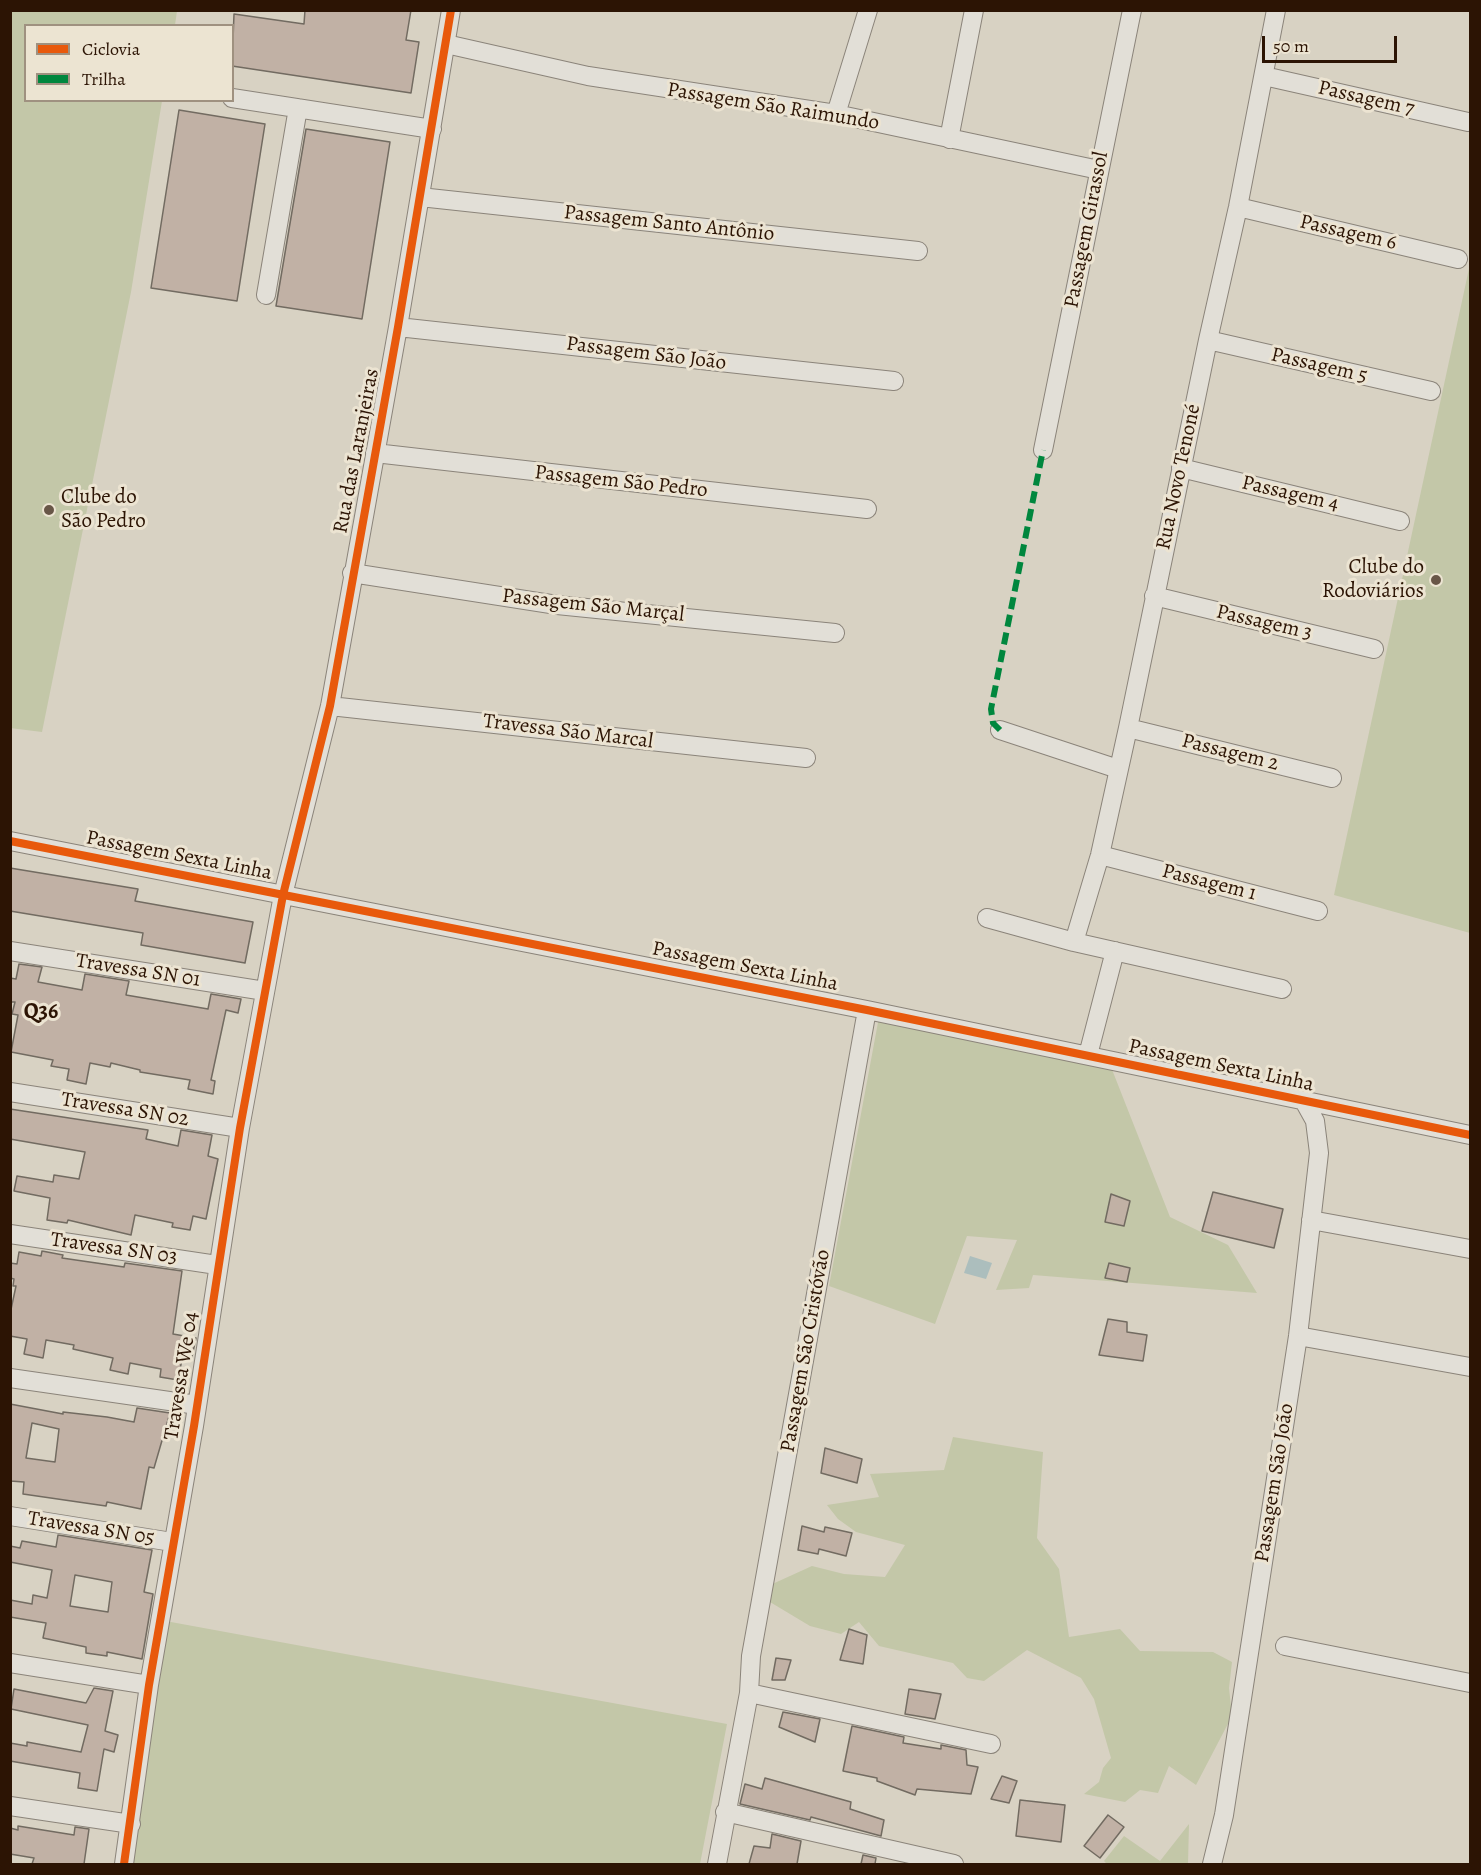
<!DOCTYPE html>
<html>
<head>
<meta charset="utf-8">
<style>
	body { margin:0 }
	#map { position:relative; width:1481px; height:1875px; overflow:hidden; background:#d8d2c3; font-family:Alegreya,serif }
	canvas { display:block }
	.frame { position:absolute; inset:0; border:12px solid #2c1404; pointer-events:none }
	.legend { position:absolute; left:24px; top:24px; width:210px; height:78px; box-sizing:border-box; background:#ece4d2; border:2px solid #9f9180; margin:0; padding:8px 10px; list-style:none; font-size:18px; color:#2c1404 }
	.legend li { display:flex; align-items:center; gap:12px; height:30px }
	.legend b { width:30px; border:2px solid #9f9180 }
	.scale { position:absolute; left:1262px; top:36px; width:135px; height:27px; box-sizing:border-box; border:3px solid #2c1404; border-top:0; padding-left:8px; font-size:18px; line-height:21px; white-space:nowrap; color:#2c1404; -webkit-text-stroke:4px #ece4d2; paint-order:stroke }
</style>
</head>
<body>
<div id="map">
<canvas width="1481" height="1875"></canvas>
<div class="frame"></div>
<ul class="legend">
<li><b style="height:8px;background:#e8590c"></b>Ciclovia</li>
<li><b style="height:8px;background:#00873e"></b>Trilha</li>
</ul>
<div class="scale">50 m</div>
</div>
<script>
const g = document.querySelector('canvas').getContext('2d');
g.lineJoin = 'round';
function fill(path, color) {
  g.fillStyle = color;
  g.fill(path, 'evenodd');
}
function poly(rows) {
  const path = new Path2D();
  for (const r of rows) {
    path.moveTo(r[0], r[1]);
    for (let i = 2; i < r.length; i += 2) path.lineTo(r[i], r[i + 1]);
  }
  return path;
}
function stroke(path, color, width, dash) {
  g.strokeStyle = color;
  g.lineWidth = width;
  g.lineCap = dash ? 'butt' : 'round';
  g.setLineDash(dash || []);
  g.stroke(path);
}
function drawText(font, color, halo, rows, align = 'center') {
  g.font = font + ' Alegreya,serif';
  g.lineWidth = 6;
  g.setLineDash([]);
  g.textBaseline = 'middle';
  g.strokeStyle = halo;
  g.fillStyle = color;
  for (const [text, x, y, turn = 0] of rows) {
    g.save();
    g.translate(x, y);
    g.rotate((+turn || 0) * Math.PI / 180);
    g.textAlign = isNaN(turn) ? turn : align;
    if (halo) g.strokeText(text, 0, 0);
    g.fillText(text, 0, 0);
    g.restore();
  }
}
const green = poly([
	[11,10,177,11,175,25,26,26,26,100,162,101,131,292,42,732,10,728],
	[1470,264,1470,933,1334,895],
	[879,1017,1111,1067,1170,1217,1228,1245,1257,1293,1033,1275,1029,1288,996,1290,1017,1240,967,1236,935,1324,829,1286],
	[953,1437,1043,1452,1037,1538,1059,1569,1069,1637,1120,1629,1140,1651,1213,1652,1232,1662,1229,1688,1232,1716,1196,1785,1169,1766,1158,1793,1140,1790,1125,1802,1084,1794,1099,1782,1103,1768,1111,1758,1094,1699,1081,1678,1027,1650,984,1681,967,1678,953,1663,879,1646,859,1622,841,1634,810,1626,770,1602,768,1586,812,1566,844,1574,885,1577,905,1545,856,1532,838,1519,827,1505,879,1497,870,1474,944,1470],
	[160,1620,727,1724,700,1864,122,1864],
	[1189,1824,1188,1864,1107,1864,1104,1861,1124,1836,1160,1861]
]);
const water = poly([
	[970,1256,992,1263,986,1279,964,1273]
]);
const building = poly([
	[305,10,411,10,406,40,419,42,411,93,232,66,234,14,304,24,305,10],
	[179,110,265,124,237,301,151,288,179,110],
	[306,129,390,142,362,319,276,306,306,129],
	[10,868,138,889,135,901,253,922,245,963,141,945,143,933,10,911,10,868],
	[19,964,42,967,38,982,82,990,85,974,129,981,126,995,208,1009,211,994,241,999,238,1013,226,1010,211,1080,215,1081,213,1094,188,1089,190,1080,140,1072,140,1070,111,1063,110,1067,90,1063,86,1084,67,1080,69,1069,51,1066,53,1060,11,1052,18,1015,12,1014,15,1002,10,1002,10,978,16,979,19,964],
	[10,1109,148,1130,146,1139,178,1146,181,1130,212,1135,208,1156,218,1159,206,1219,193,1216,190,1230,172,1227,173,1223,135,1215,131,1235,68,1220,67,1223,47,1220,50,1198,14,1191,17,1176,53,1182,54,1175,79,1179,85,1152,10,1139,10,1109],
	[1213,1192,1283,1209,1274,1248,1202,1231,1213,1192],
	[1111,1194,1130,1201,1124,1226,1105,1222,1111,1194],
	[42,1251,63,1255,62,1258,124,1267,125,1263,182,1271,173,1334,196,1338,191,1361,182,1359,178,1380,160,1377,161,1369,130,1363,128,1374,110,1370,113,1358,73,1349,74,1345,46,1340,43,1358,24,1354,27,1339,10,1336,10,1314,16,1286,13,1286,14,1279,10,1278,10,1263,17,1264,19,1252,41,1256,42,1251],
	[1109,1263,1130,1268,1127,1282,1105,1278,1109,1263],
	[1108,1319,1127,1322,1127,1332,1147,1335,1143,1361,1099,1355,1108,1319],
	[10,1404,63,1414,63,1412,107,1417,134,1422,137,1408,170,1413,154,1468,149,1467,141,1509,107,1502,106,1506,23,1494,24,1482,10,1481,10,1404],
	[32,1423,59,1429,55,1462,26,1458,32,1423],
	[825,1448,862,1459,857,1483,821,1473,825,1448],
	[802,1526,824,1532,825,1527,852,1533,846,1556,819,1549,818,1554,798,1550,802,1526],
	[58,1535,152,1550,144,1592,153,1594,142,1659,107,1652,107,1656,86,1653,86,1647,43,1638,46,1623,10,1617,10,1600,32,1604,33,1595,47,1598,52,1570,10,1562,10,1546,20,1548,22,1541,56,1547,58,1535],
	[75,1575,112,1582,108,1612,70,1606,75,1575],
	[849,1629,867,1635,863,1664,840,1660,849,1629],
	[776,1658,791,1660,785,1680,772,1680,776,1658],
	[94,1688,113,1691,105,1731,118,1735,114,1752,104,1749,97,1791,78,1788,80,1773,10,1761,10,1743,27,1746,27,1742,81,1752,88,1725,11,1709,14,1689,86,1703,94,1688],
	[909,1689,941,1694,935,1719,905,1714,909,1689],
	[783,1712,820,1719,815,1742,779,1727,783,1712],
	[852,1726,904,1737,903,1743,941,1749,941,1745,966,1750,967,1765,978,1767,971,1794,917,1789,915,1795,877,1781,877,1778,843,1771,852,1726],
	[1002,1776,1017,1781,1009,1803,991,1799,1002,1776],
	[765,1778,851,1802,850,1809,884,1820,881,1836,811,1817,810,1820,740,1804,745,1784,762,1789,765,1778],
	[1020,1800,1065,1805,1061,1842,1016,1836,1020,1800],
	[1108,1815,1124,1827,1100,1858,1084,1846,1108,1815],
	[18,1826,74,1835,75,1827,89,1829,84,1864,32,1864,34,1858,10,1854,10,1828,18,1830,18,1826],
	[772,1834,801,1841,797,1864,749,1864,754,1846,770,1848,772,1834],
	[863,1855,876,1858,875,1864,861,1864,863,1855]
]);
const minor = poly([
	[446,44,588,76,836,114,1099,170],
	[1264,76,1468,122],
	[232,98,432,129],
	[836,114,868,10],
	[949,139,974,10],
	[420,197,918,251],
	[1238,207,1458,259],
	[266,295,298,108],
	[398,327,894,381],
	[1208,340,1431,391],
	[1043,450,1132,10],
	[375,453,867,509],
	[1181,468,1400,521],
	[352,573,557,605,835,633],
	[1154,596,1374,649],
	[330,706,806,758],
	[1128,728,1332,778],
	[1000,730,1118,769],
	[10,841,867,1010,1470,1135],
	[1100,855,1318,911],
	[987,918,1074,942,1282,989],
	[1074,942,1100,855,1128,728,1208,340,1238,207,1276,10],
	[10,951,265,991],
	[1088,1055,1115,951],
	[10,1092,240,1128],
	[1311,1220,1470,1249],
	[10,1234,217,1265],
	[1298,1336,1470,1367],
	[10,1378,197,1405],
	[10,1516,172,1542],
	[1285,1646,1470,1683],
	[10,1663,149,1685],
	[749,1693,991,1744],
	[10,1806,131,1824],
	[725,1812,954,1864],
	[124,1864,149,1685,194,1426,240,1128,283,895,330,706,398,327,451,10],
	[717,1864,749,1693,751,1656,867,1010],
	[1212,1864,1224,1815,1298,1336,1319,1153,1315,1121,1305,1103]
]);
const quiet = poly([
	[1000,730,993,723,991,709,1043,450]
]);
const cycleway = poly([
	[10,841,867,1010,1470,1135],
	[124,1864,149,1685,194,1426,240,1128,283,895,330,706,398,327,451,10]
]);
const markers = [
	[49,510,6,"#685647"],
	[1436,580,6,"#685647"]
];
const streetNames = [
	["Passagem 7",1366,99,13],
	["Passagem São Raimundo",773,107,9],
	["Passagem Santo Antônio",669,224,6],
	["Passagem Girassol",1087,230,-79],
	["Passagem 6",1348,233,13],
	["Passagem São João",646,354,7],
	["Passagem 5",1319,366,13],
	["Rua das Laranjeiras",357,451,-79],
	["Rua Novo Tenoné",1179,477,-78],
	["Passagem São Pedro",621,482,6],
	["Passagem 4",1290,494,13],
	["Passagem São Marçal",593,606,6],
	["Passagem 3",1264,623,13],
	["Travessa São Marcal",568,732,7],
	["Passagem 2",1230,753,14],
	["Passagem Sexta Linha",179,856,11],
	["Passagem 1",1209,883,14],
	["Passagem Sexta Linha",745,967,11],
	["Travessa SN 01",138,971,9],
	["Passagem Sexta Linha",1221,1066,12],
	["Travessa SN 02",125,1110,9],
	["Travessa SN 03",114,1249,8],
	["Passagem São Cristóvão",806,1351,-80],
	["Travessa We 04",182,1376,-81],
	["Passagem São João",1275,1483,-81],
	["Travessa SN 05",91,1529,9]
];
const poiNames = [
	["Clube do",61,498],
	["São Pedro",61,522],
	["Clube do",1424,568,"right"],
	["Rodoviários",1424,592,"right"]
];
const neighbourhoodNames = [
	["Q36",41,1013]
];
fill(green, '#c3c7a8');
fill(water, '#acbebd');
fill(building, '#c1b1a5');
stroke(building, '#726b61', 1.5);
stroke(minor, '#8b847a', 20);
stroke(minor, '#e2dfd7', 18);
stroke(quiet, '#00873e', 6, [12, 6]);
stroke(cycleway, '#e8590c', 8);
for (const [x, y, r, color] of markers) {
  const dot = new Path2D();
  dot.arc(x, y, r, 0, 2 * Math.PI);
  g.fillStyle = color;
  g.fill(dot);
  stroke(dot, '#ece4d2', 2);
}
drawText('21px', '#2c1404', '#ece4d2', streetNames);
drawText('21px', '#2c1404', '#ece4d2', poiNames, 'left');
drawText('bold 22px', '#2c1404', '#ece4d2', neighbourhoodNames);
</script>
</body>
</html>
